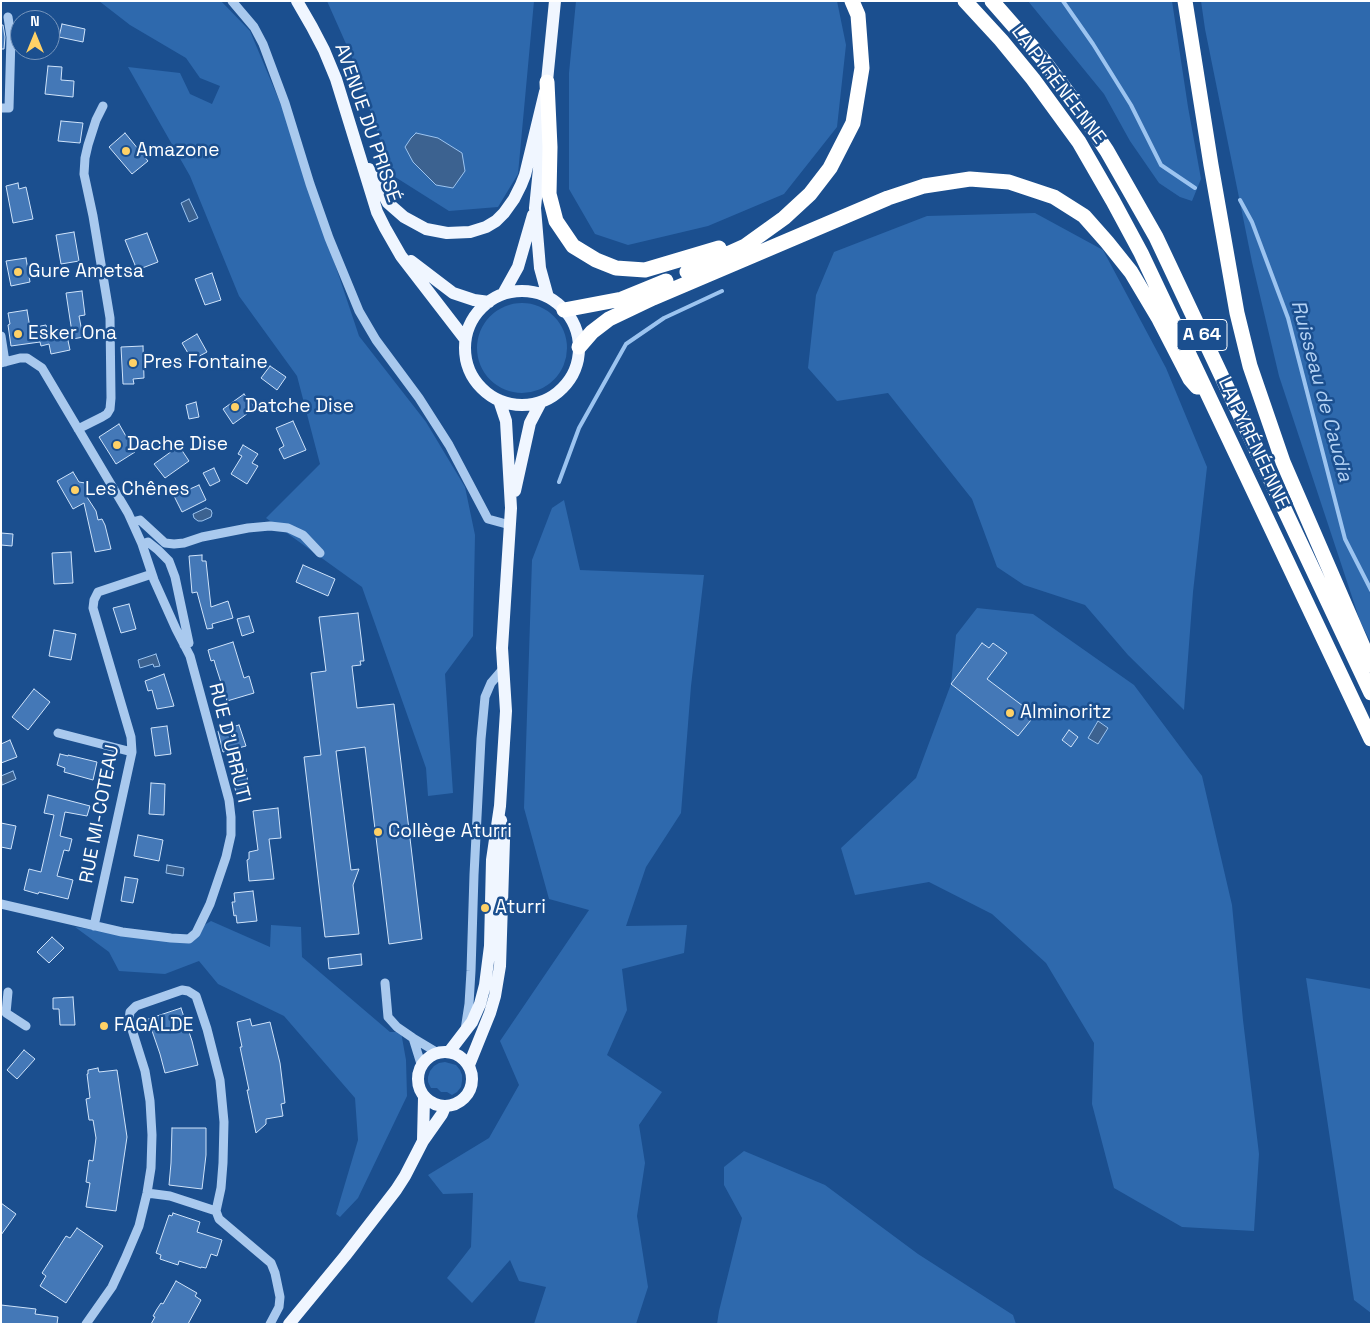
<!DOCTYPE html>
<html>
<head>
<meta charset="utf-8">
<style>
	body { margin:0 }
	#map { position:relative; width:1372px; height:1325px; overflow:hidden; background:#1b4f8f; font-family:"Space Grotesk",sans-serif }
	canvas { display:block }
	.frame { position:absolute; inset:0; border:2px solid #fff; pointer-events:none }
	.north { position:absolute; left:10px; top:10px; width:50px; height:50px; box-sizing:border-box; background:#1b4f8f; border:1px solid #7695bc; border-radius:50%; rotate:0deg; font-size:14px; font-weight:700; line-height:20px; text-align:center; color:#fff }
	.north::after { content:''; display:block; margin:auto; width:18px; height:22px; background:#ffd166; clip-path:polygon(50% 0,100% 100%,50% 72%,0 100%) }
</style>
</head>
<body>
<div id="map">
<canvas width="1372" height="1325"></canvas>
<div class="frame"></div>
<div class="north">N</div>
</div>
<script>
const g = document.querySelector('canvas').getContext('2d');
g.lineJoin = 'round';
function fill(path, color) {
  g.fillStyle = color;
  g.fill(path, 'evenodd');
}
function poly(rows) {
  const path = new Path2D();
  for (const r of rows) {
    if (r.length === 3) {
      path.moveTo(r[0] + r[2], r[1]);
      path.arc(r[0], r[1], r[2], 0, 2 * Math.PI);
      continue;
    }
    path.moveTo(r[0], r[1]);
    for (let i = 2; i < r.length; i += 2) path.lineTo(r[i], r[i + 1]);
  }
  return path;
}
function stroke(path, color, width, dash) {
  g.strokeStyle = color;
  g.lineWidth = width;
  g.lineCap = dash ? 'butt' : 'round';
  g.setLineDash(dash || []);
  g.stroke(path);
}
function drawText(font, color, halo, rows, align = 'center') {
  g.font = font + ' "Space Grotesk",sans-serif';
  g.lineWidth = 5;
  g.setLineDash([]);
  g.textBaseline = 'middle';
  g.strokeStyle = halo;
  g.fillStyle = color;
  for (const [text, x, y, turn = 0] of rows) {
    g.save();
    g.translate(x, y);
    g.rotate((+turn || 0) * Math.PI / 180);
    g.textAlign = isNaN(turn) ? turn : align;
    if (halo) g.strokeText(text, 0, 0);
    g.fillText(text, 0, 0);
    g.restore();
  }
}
const green = poly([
	[99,1,221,1,250,31,284,112,359,336,426,422,465,487,475,535,473,636,445,674,453,793,428,796,426,768,362,587,266,518,320,464,297,376,239,296,190,176,128,67,180,73,190,94,212,104,220,86,200,78,186,58,130,25],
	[327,1,534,1,518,174,498,207,449,211,392,175,351,55],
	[576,1,837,1,846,45,837,127,784,194,708,226,628,245,595,234,569,189,569,73],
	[1028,1,1172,1,1188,107,1201,179,1192,201,1180,197,1159,183,1130,141,1104,94],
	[1201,1,1371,1,1371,643,1360,621,1279,376,1252,262,1205,29],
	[1035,213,1103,250,1166,368,1207,467,1193,592,1184,710,1128,655,1085,605,1024,585,997,567,972,499,888,393,837,401,808,368,816,295,834,252,927,216],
	[522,348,45],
	[564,500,580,570,704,575,691,686,681,813,646,867,626,926,687,925,684,953,622,969,627,1010,607,1055,662,1092,639,1125,645,1163,637,1216,648,1287,636,1324,534,1324,546,1287,519,1281,510,1260,472,1303,447,1278,471,1247,473,1193,443,1194,428,1175,489,1138,519,1085,500,1041,589,910,549,899,524,808,532,560,552,508],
	[977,608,1033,614,1134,685,1202,776,1232,905,1243,1020,1259,1154,1254,1231,1182,1227,1114,1188,1092,1104,1094,1043,1046,963,992,914,929,882,855,895,841,848,916,778,951,684,956,635],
	[211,921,270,947,271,925,301,927,302,957,390,1032,401,1032,406,1060,407,1096,358,1198,340,1217,336,1214,358,1140,355,1098,284,1016,218,984,199,961,165,974,119,971,109,952,75,927,176,942],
	[1306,978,1371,989,1371,1313,1354,1300],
	[445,1062,456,1065,460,1070,462,1075,462,1081,461,1087,457,1092,452,1095,447,1092,441,1092,437,1088,431,1088,428,1082,428,1077,430,1071,434,1066,439,1063],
	[744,1151,825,1185,918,1254,1013,1315,1016,1324,717,1324,719,1311,742,1218,724,1185,724,1167]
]);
const water = poly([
	[416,133,438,138,462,153,465,171,453,188,436,185,413,162,405,147,411,138,416,133],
	[189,199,198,218,189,222,181,203,189,199],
	[206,508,211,510,212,513,211,517,202,521,198,521,194,518,193,514,206,508],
	[156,654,160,666,154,667,153,664,140,668,138,660,156,654],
	[1098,721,1108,728,1098,744,1088,738,1098,721],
	[13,771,16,779,2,785,1,776,13,771],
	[167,865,184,868,183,876,166,873,167,865]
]);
const stream = poly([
	[1063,1,1093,44,1131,105,1161,165,1195,188],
	[1240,200,1252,222,1288,318,1345,539,1371,590],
	[559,482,579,428,626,344,664,318,722,291]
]);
const building = poly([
	[62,24,85,29,83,42,59,37,62,24],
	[1,25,3,25,5,37,4,49,1,49,1,25],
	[16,25,20,25,20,49,17,49,17,37,16,25],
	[48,66,62,67,61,80,74,81,73,97,45,94,48,66],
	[61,121,83,123,80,143,58,141,61,121],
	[125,133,148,161,132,174,109,147,125,133],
	[18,183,19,189,26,187,33,219,13,223,6,186,18,183],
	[74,232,79,261,61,264,56,235,74,232],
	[147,233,158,262,137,270,125,240,147,233],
	[26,258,30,282,11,286,6,261,26,258],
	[212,273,221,300,205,305,195,279,212,273],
	[82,291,85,315,79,316,83,337,73,339,66,293,82,291],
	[27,310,30,328,46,325,48,334,66,331,70,350,51,354,49,344,41,346,40,342,11,346,8,325,10,324,8,313,27,310],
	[197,334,207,352,192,360,182,343,197,334],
	[143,346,144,378,133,379,134,384,123,384,121,347,143,346],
	[270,366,286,377,277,390,261,378,270,366],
	[244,394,255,408,233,424,223,409,244,394],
	[196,402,199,417,189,419,186,405,196,402],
	[293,421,306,450,284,459,279,449,284,446,276,428,293,421],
	[119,424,135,452,116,464,99,437,119,424],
	[243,445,258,454,252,463,258,466,247,484,231,474,242,456,238,454,243,445],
	[179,446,189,461,165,478,154,464,179,446],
	[214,468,220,481,210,486,203,473,214,468],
	[73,472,79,482,85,483,88,487,85,494,96,511,98,520,102,519,105,525,111,549,95,552,84,503,73,509,57,481,73,472],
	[199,485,206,500,182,512,174,496,199,485],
	[1,533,13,534,12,546,1,545,1,533],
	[71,552,73,583,54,584,52,553,71,552],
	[202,555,202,561,206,561,211,607,228,601,233,618,212,624,213,628,207,629,197,592,192,593,189,556,202,555],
	[303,565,335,579,328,596,296,582,303,565],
	[129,604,136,629,121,633,113,608,129,604],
	[358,613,364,661,360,661,361,665,352,666,357,708,394,704,422,939,389,944,365,747,336,751,351,870,359,869,353,885,359,934,325,937,304,757,321,755,311,673,326,671,319,617,358,613],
	[249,616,254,632,242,636,237,619,249,616],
	[54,630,76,634,71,660,49,656,54,630],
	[233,642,244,678,249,676,254,693,227,701,216,667,214,660,211,661,208,650,233,642],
	[982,643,989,648,993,643,1007,653,987,679,1035,715,1018,736,951,684,982,643],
	[164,674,174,706,157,709,152,690,148,691,145,681,164,674],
	[34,689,50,702,28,730,12,717,34,689],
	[239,725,246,746,223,752,218,731,239,725],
	[167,726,171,754,155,756,151,728,167,726],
	[1069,730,1078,737,1071,747,1062,740,1069,730],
	[10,740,17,757,1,763,1,744,10,740],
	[60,754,68,756,68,755,97,762,93,780,64,772,65,768,57,765,60,754],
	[246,769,249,791,236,793,232,772,246,769],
	[151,783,165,784,164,815,149,814,151,783],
	[48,795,90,806,87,816,65,812,60,836,72,839,69,851,64,850,57,876,73,880,68,899,39,892,38,894,24,890,29,869,41,872,54,815,44,813,48,795],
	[278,808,281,838,269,839,274,879,249,881,247,860,249,859,249,852,258,850,253,811,278,808],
	[1,823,16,826,11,849,1,847,1,823],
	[138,835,163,840,159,861,134,856,138,835],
	[125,877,138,879,133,903,121,901,125,877],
	[253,891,257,921,237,923,236,915,234,916,232,902,235,902,234,893,253,891],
	[52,937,64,948,49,963,37,952,52,937],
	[361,954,362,965,329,969,328,958,361,954],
	[73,997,75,1025,60,1025,59,1009,53,1009,53,998,73,997],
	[181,1008,192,1041,198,1065,165,1073,160,1054,148,1019,181,1008],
	[250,1019,252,1026,270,1022,280,1063,285,1103,281,1104,283,1116,266,1119,266,1124,256,1133,247,1090,249,1090,240,1047,242,1047,237,1022,250,1019],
	[24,1050,35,1059,17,1079,7,1070,24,1050],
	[98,1068,99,1072,117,1070,127,1137,116,1211,86,1207,90,1183,86,1182,89,1160,93,1161,96,1138,93,1120,89,1120,86,1099,90,1098,87,1074,88,1074,88,1070,98,1068],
	[172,1128,206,1128,206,1155,202,1189,169,1185,171,1163,172,1128],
	[1,1203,16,1214,1,1235,1,1203],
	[173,1213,200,1222,197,1232,222,1240,217,1256,211,1254,206,1268,201,1267,201,1268,179,1261,178,1265,160,1259,161,1255,156,1253,169,1215,172,1216,173,1213],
	[77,1228,103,1246,66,1303,40,1286,46,1276,42,1273,66,1236,70,1238,77,1228],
	[176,1281,197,1293,195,1296,201,1300,188,1324,151,1324,155,1317,153,1316,157,1309,161,1303,163,1304,176,1281],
	[1,1305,36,1309,35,1314,58,1317,57,1324,1,1324,1,1305]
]);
const minor = poly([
	[232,1,254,27,263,44,285,103,310,184,329,238,359,311,376,340,419,398,449,445,488,519,510,525],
	[1,108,9,108,11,37,8,17],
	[1,336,5,362],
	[1,363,20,358,27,358,42,368,128,513,142,544,154,580,176,629,190,656,229,800,231,817,231,835,226,857,210,904,196,933,189,939,171,938,122,932,1,904],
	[78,429,102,417,107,414,110,409,111,398,110,318,93,216,84,174,85,158,88,145,96,120,103,106],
	[132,522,140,520,165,543,174,544,184,543,202,537,248,528,270,526,288,528,303,535,320,553],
	[142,544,148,542,158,550,169,561,175,577,189,643,184,645],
	[58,733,132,752],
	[94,926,132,752,131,737,93,608,94,600,98,592,152,574],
	[385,983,388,1017,397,1027,413,1038,438,1053],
	[8,992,6,1013,26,1026],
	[465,1030,469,1004,471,971,474,875,481,739,485,697,491,683,503,669],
	[413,1038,421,1064],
	[216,1211,219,1219,271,1263,275,1273,280,1297,279,1307,270,1324],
	[86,1324,112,1287,125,1259,139,1226,147,1193,151,1168,152,1135,150,1101,145,1071,129,1020,130,1012,136,1006,182,990,188,991,196,996,207,1029,220,1080,224,1122,223,1163,221,1188,216,1211,170,1196,147,1193]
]);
const major = poly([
	[297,1,312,27,324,50,336,79,377,212,385,228,401,256,465,339],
	[546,91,555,1],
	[543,129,535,208,540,268,548,297],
	[369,169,388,203,404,217,426,229,447,233,470,232,486,227,496,221,504,213,514,199,521,185,525,175,545,92],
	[411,261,453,293,474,300,489,302],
	[522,348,57],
	[503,294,518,267,533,215],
	[515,491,530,423,541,402],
	[445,1079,27],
	[449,1052,472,1022,480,1004,485,985,490,946,492,860,500,806,506,711,502,648,511,508,506,421,499,400],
	[469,1065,490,1013,495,996,500,966,504,840,501,820],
	[423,1140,424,1098],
	[289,1324,345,1256,396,1190,405,1176,423,1141,442,1114,445,1107]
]);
const highway = poly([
	[965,1,1001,40,1033,79,1079,142,1113,201,1141,253,1371,739],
	[992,1,1041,57,1071,97,1107,151,1156,237,1371,693],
	[1185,1,1211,165,1237,313,1250,366,1283,462,1371,665],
	[547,82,550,147,549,194,556,221,573,246,596,260,616,268,645,270,719,248],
	[687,272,745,246,784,218,810,194,830,168,853,123,862,68,858,15,852,1],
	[564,310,622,299,666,281],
	[579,347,592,332,609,319,653,298,888,198,924,186,970,179,1009,182,1054,197,1084,216,1107,242,1131,272,1159,319,1190,379,1197,387]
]);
const markers = [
	[126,151,5,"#ffd166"],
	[18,272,5,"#ffd166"],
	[18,334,5,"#ffd166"],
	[133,363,5,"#ffd166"],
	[235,407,5,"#ffd166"],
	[117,445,5,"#ffd166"],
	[75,490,5,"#ffd166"],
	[1010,713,5,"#ffd166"],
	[378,832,5,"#ffd166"],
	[485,908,5,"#ffd166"],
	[104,1026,5,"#ffd166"]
];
const shields = [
	[1202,335,50]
];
const shieldNames = [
	["A 64",1202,335]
];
const streetNames = [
	["LA PYRÉNÉENNE",1058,85,53],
	["AVENUE DU PRISSÉ",367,123,71],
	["LA PYRÉNÉENNE",1253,443,65],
	["RUE D'URRUTI",229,743,76],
	["RUE MI-COTEAU",100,814,-79]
];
const poiNames = [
	["Amazone",136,151],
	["Gure Ametsa",28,272],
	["Esker Ona",28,334],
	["Pres Fontaine",143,363],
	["Datche Dise",245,407],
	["Dache Dise",127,445],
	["Les Chênes",85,490],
	["Alminoritz",1020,713],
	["Collège Aturri",388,832],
	["Aturri",495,908],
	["FAGALDE",114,1026]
];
const waterNames = [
	["Ruisseau de Caudia",1321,391,75]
];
fill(green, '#2e69ad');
fill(water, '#3c6290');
stroke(water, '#9cc4f0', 1);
stroke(stream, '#9cc4f0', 4);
fill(building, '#4478b7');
stroke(building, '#cfe3fa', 1);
stroke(minor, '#a9c9ee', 9);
stroke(major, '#f0f6ff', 12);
stroke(highway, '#fff', 15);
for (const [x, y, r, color] of markers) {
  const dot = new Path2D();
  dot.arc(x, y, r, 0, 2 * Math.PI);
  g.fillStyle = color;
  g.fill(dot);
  stroke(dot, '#1b4f8f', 2);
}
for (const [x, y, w] of shields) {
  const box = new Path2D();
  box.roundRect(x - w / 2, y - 15.5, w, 31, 4);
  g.fillStyle = '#1b4f8f';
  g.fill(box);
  stroke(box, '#fff', 1);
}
drawText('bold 18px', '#fff', null, shieldNames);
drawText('19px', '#fff', '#1b4f8f', streetNames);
drawText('19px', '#fff', '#1b4f8f', poiNames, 'left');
drawText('italic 20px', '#b5d3f5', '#1b4f8f', waterNames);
</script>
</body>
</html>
